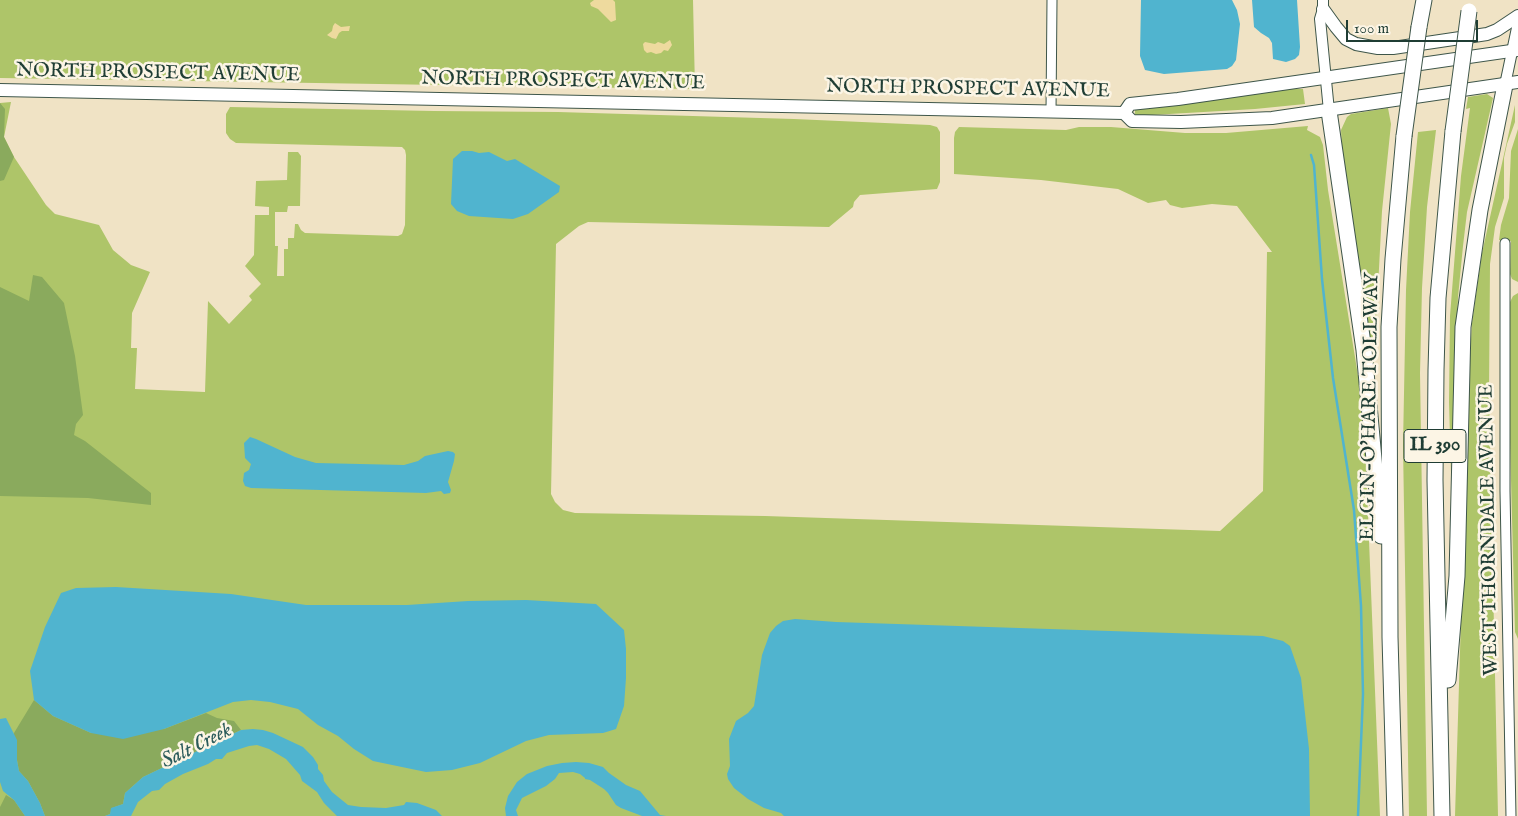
<!DOCTYPE html>
<html>
<head>
<meta charset="utf-8">
<style>
	body { margin:0 }
	#map { position:relative; width:1518px; height:816px; overflow:hidden; background:#f0e3c5; font-family:"IM FELL English",serif }
	canvas { display:block }
	.scale { position:absolute; left:1346px; top:20px; width:132px; height:22px; box-sizing:border-box; border:2px solid #1f3d34; border-top:0; padding-left:6px; font-size:15px; line-height:18px; white-space:nowrap; color:#1f3d34; -webkit-text-stroke:4px #fcf5e5; paint-order:stroke }
</style>
</head>
<body>
<div id="map">
<canvas width="1518" height="816"></canvas>
<div class="scale">100 m</div>
</div>
<script>
const g = document.querySelector('canvas').getContext('2d');
g.lineJoin = 'round';
function fill(path, color) {
  g.fillStyle = color;
  g.fill(path, 'evenodd');
}
function poly(rows) {
  const path = new Path2D();
  for (const r of rows) {
    path.moveTo(r[0], r[1]);
    for (let i = 2; i < r.length; i += 2) path.lineTo(r[i], r[i + 1]);
  }
  return path;
}
function stroke(path, color, width, dash) {
  g.strokeStyle = color;
  g.lineWidth = width;
  g.lineCap = dash ? 'butt' : 'round';
  g.setLineDash(dash || []);
  g.stroke(path);
}
function drawText(font, color, halo, rows, align = 'center') {
  g.font = font + ' "IM FELL English",serif';
  g.lineWidth = 5;
  g.setLineDash([]);
  g.textBaseline = 'middle';
  g.strokeStyle = halo;
  g.fillStyle = color;
  for (const [text, x, y, turn = 0] of rows) {
    g.save();
    g.translate(x, y);
    g.rotate((+turn || 0) * Math.PI / 180);
    g.textAlign = isNaN(turn) ? turn : align;
    if (halo) g.strokeText(text, 0, 0);
    g.fillText(text, 0, 0);
    g.restore();
  }
}
const green = poly([
	[0,0,693,0,695,89,0,78],
	[1291,89,1303,89,1305,104,1255,109,1135,116,1135,109],
	[1487,94,1493,98,1467,212,1463,246,1458,297,1451,474,1449,402,1450,316,1461,176,1470,108,1466,109,1468,97],
	[11,102,4,137,14,157,46,205,55,214,99,225,113,250,131,265,150,272,132,313,131,348,137,348,135,389,205,392,208,301,229,324,252,300,249,296,261,284,245,266,254,255,255,215,269,215,269,207,255,206,256,181,287,180,288,152,298,152,301,156,300,206,288,206,287,212,275,212,275,246,278,246,277,276,284,276,284,249,288,249,288,238,294,238,295,224,298,224,301,230,305,233,398,236,402,234,405,225,406,155,405,150,402,147,236,143,230,139,226,133,226,114,230,107,434,111,558,112,794,119,930,125,937,127,940,132,940,182,937,189,860,195,854,202,853,207,829,227,588,222,579,226,556,244,551,494,555,502,563,510,575,513,765,516,1220,531,1263,491,1267,252,1272,252,1237,206,1212,204,1182,208,1170,205,1166,200,1148,203,1118,189,1041,180,954,174,954,138,955,132,959,127,1066,130,1079,127,1111,127,1185,133,1226,133,1308,126,1307,130,1320,137,1323,145,1328,190,1359,382,1366,465,1380,816,0,816,0,103],
	[1515,105,1515,122,1507,144,1504,158,1504,198,1495,227,1490,264,1489,393,1498,816,1455,816,1468,388,1472,323,1482,253],
	[1388,108,1391,124,1382,211,1374,364,1372,365,1342,151,1341,130,1347,117,1351,114],
	[1518,129,1518,282,1512,279,1510,274,1511,241,1499,240,1501,225,1509,198,1511,151],
	[1436,130,1427,207,1422,288,1420,373,1427,816,1409,816,1403,445,1406,290,1410,212,1418,132],
	[1518,293,1518,639,1515,632,1509,404,1510,302,1513,296]
]);
const forest = poly([
	[0,103,5,109,4,137,14,157,4,180,0,181],
	[33,275,42,277,64,303,75,356,83,415,76,424,74,435,85,441,151,493,151,505,88,498,0,496,0,287,29,301],
	[34,700,53,716,91,733,164,729,206,713,217,718,234,721,241,730,143,777,125,793,123,804,112,808,110,814,105,816,45,816,40,803,28,781,19,771,17,760,17,746,14,737,14,733],
	[6,795,14,800,25,816,0,816,0,807]
]);
const sand = poly([
	[594,0,613,0,615,2,616,20,611,22,598,9,591,6,590,3],
	[335,23,341,27,350,26,349,31,342,31,339,33,336,39,332,38,327,35,332,31,333,26],
	[670,40,672,45,668,51,664,50,661,53,656,54,651,52,647,53,644,50,643,44,645,42,655,44,658,42,664,44]
]);
const water = poly([
	[1141,0,1232,0,1237,10,1240,24,1236,60,1232,66,1227,69,1164,74,1145,70,1140,56],
	[1252,0,1297,0,1300,47,1299,55,1295,59,1286,62,1273,59,1272,43,1269,38,1261,33,1254,27],
	[462,151,472,151,479,153,489,152,507,161,515,159,560,186,559,192,528,214,513,219,469,216,457,211,451,204,453,159],
	[250,437,256,439,295,457,316,463,404,465,418,461,425,456,448,451,453,452,455,454,454,461,448,482,451,490,450,493,444,494,441,491,426,493,251,488,245,486,243,481,244,473,249,470,251,464,245,458,244,443],
	[116,587,231,594,306,605,407,605,468,601,526,600,596,604,624,630,626,649,626,678,624,706,616,729,603,733,549,735,526,741,480,763,452,770,426,772,373,761,354,749,338,736,318,725,298,709,270,702,251,700,233,702,164,729,123,739,91,733,53,716,34,700,30,671,45,627,61,593,76,588],
	[795,619,836,622,1263,636,1283,641,1290,646,1301,678,1309,749,1310,816,784,816,781,813,764,808,748,799,734,788,728,779,727,774,730,766,729,739,736,721,748,713,754,706,762,655,770,633,776,626,783,621],
	[6,718,17,740,17,760,19,771,28,781,40,803,45,816,25,816,14,800,3,791,0,782,0,719],
	[253,729,263,730,273,733,303,747,313,757,318,765,318,769,323,775,324,781,332,792,348,805,361,807,386,808,404,805,406,802,417,803,436,810,442,816,337,816,324,803,317,792,302,781,300,775,286,759,269,749,257,745,249,746,227,753,222,759,216,759,208,764,183,774,165,784,159,790,152,791,138,802,131,816,105,816,110,814,111,808,123,804,125,793,143,777,241,730],
	[576,762,589,763,603,767,609,773,626,785,640,791,660,815,666,816,642,816,621,808,616,805,608,793,604,789,590,780,585,779,585,778,580,774,573,772,559,773,555,779,546,786,522,798,516,810,518,816,506,816,505,808,508,796,517,782,527,774,547,766,562,763]
]);
const stream = poly([
	[1311,155,1314,165,1322,279,1333,378,1354,510,1361,606,1363,694,1358,816]
]);
const minor = poly([
	[1051,112,1052,0],
	[1505,243,1505,491,1511,816]
]);
const tertiary = poly([
	[1323,0,1323,9,1320,19,1329,111],
	[1505,85,1518,23]
]);
const secondary = poly([
	[1323,9,1336,27,1346,39,1356,44,1378,48,1393,48,1487,34,1497,30,1518,16],
	[0,90,1124,113,1132,121,1181,122,1272,118,1518,82],
	[1124,113,1130,104,1178,99,1518,50]
]);
const motorway = poly([
	[1419,27,1424,0],
	[1329,111,1364,350,1381,536],
	[1448,680,1457,576,1463,327,1480,210,1505,85],
	[1395,816,1390,637,1389,327,1393,259,1404,136],
	[1442,816,1435,480,1436,370,1438,298,1453,131]
]);
const motorwayBridge = poly([
	[1453,131,1469,11],
	[1404,136,1419,27]
]);
const shields = [
	[1435,446,62]
];
const shieldNames = [
	["IL 390",1435,446]
];
const streetNames = [
	["NORTH PROSPECT AVENUE",158,74,1],
	["NORTH PROSPECT AVENUE",563,82,1],
	["NORTH PROSPECT AVENUE",968,90,1],
	["ELGIN-O'HARE TOLLWAY",1371,407,-89],
	["WEST THORNDALE AVENUE",1490,530,-91]
];
const waterNames = [
	["Salt Creek",197,747,-27]
];
fill(green, '#aec569');
fill(forest, '#8aaa5d');
fill(sand, '#eeda9e');
fill(water, '#50b4cf');
stroke(stream, '#50b4cf', 2.5);
stroke(minor, '#3e564a', 11);
stroke(tertiary, '#3e564a', 12);
stroke(secondary, '#3e564a', 14);
stroke(motorway, '#3e564a', 17);
stroke(minor, '#fff', 9);
stroke(tertiary, '#fff', 10);
stroke(secondary, '#fff', 12);
stroke(motorway, '#fff', 15);
stroke(motorwayBridge, '#3e564a', 17, []);
stroke(motorwayBridge, '#fff', 15);
for (const [x, y, w] of shields) {
  const box = new Path2D();
  box.roundRect(x - w / 2, y - 16.5, w, 33, 4);
  g.fillStyle = '#fcf5e5';
  g.fill(box);
  stroke(box, '#1f3d34', 1);
}
drawText('bold 19px', '#1f3d34', null, shieldNames);
drawText('20px', '#1f3d34', '#fcf5e5', streetNames);
drawText('italic 21px', '#2b5b5b', '#fcf5e5', waterNames);
</script>
</body>
</html>
